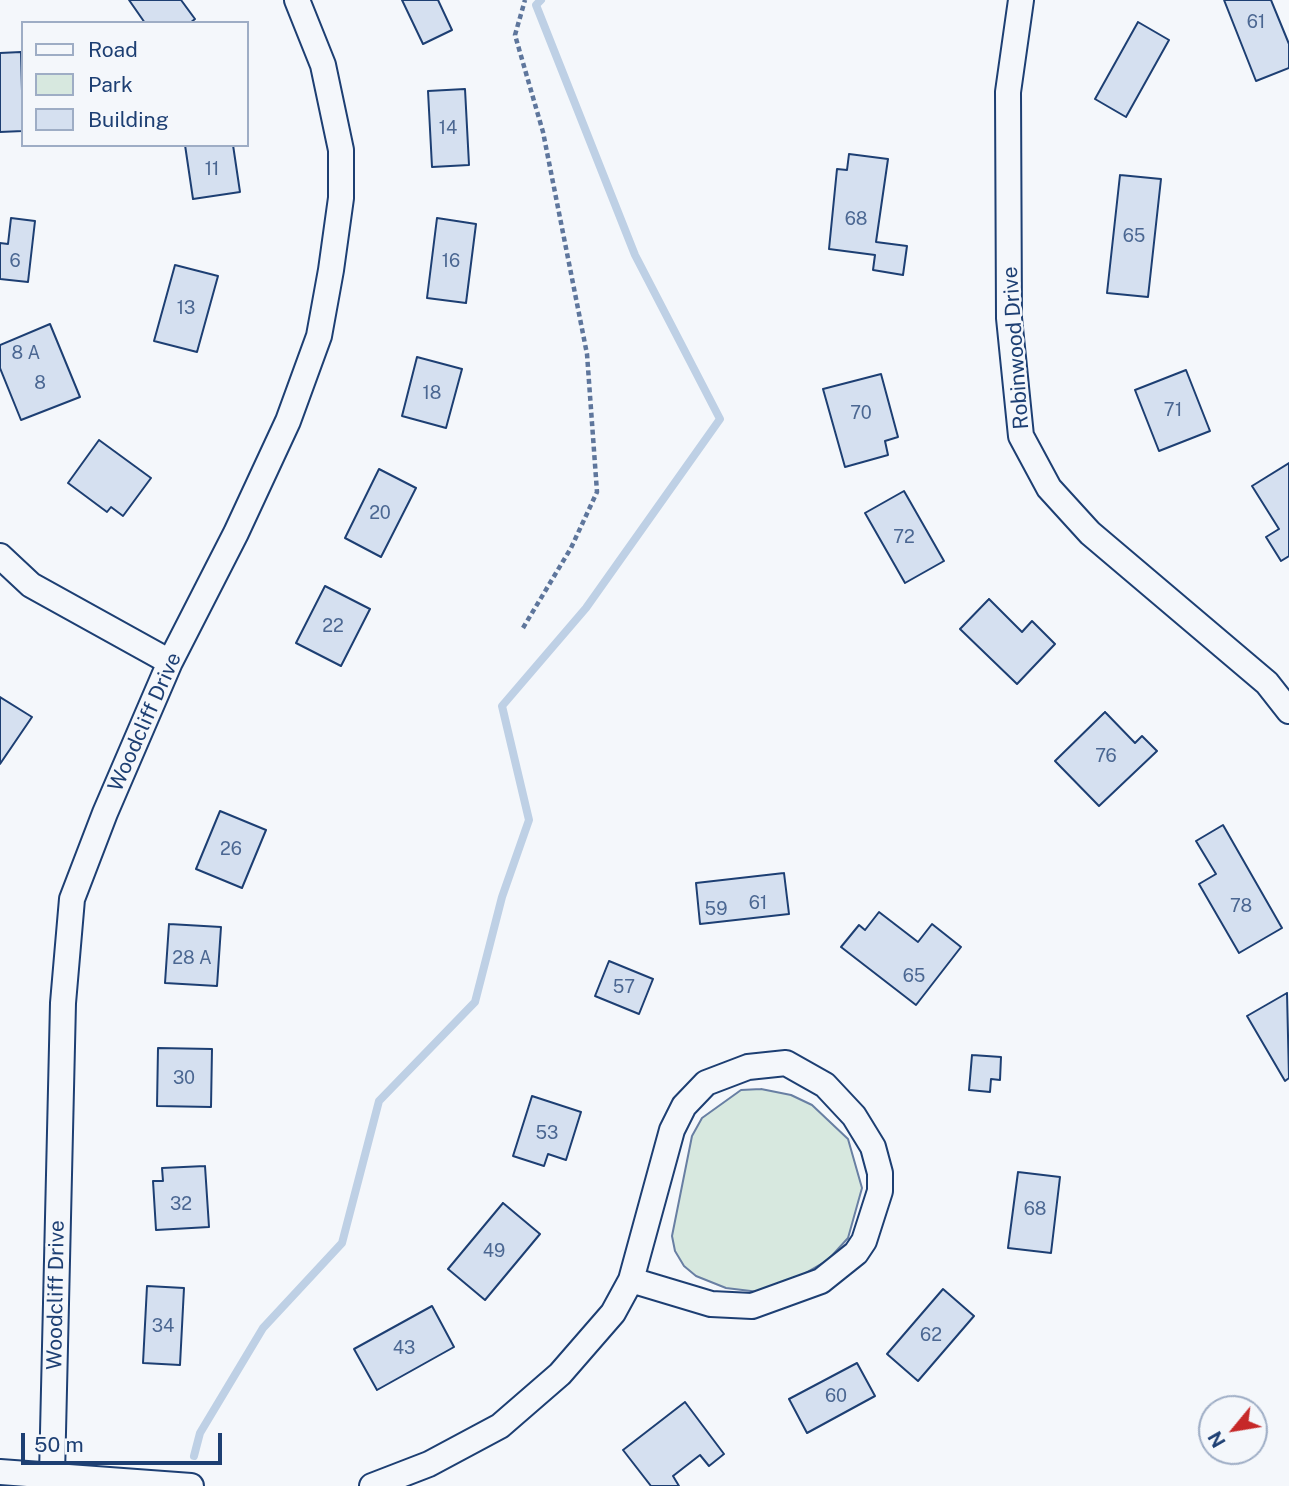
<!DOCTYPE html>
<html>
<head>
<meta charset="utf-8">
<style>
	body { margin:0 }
	#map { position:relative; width:1289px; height:1486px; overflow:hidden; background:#f4f7fb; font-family:"Public Sans",sans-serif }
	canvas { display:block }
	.legend { position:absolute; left:21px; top:21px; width:228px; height:126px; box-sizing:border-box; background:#f4f7fb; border:2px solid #9eadc5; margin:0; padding:9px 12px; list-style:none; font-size:21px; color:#1d3f73 }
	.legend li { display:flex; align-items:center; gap:14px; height:35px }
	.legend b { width:35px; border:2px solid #9eadc5 }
	.north { position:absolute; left:1198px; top:1395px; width:70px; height:70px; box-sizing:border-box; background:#f4f7fb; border:2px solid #9eadc5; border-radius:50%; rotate:240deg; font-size:19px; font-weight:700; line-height:28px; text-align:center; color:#1d3f73 }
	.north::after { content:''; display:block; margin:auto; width:24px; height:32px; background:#c62828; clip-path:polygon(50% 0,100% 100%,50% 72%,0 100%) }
	.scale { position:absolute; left:21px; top:1433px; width:201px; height:32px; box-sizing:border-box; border:4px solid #1d3f73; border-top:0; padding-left:9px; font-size:21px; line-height:24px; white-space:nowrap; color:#1d3f73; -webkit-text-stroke:5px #f4f7fb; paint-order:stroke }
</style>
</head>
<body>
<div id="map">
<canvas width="1289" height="1486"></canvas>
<ul class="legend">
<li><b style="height:9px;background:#f4f7fb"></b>Road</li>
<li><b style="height:19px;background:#d7e8df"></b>Park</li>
<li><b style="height:19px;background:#d5e0f0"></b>Building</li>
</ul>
<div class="north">N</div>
<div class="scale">50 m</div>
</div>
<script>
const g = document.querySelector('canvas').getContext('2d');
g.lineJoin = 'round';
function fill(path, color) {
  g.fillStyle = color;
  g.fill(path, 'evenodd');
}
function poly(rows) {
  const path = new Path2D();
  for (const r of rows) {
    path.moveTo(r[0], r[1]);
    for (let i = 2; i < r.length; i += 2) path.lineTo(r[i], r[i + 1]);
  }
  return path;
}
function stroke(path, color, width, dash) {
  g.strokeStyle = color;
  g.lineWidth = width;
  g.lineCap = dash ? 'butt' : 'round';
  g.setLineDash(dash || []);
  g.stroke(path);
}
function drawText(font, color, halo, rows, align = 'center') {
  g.font = font + ' "Public Sans",sans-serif';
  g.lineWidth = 5;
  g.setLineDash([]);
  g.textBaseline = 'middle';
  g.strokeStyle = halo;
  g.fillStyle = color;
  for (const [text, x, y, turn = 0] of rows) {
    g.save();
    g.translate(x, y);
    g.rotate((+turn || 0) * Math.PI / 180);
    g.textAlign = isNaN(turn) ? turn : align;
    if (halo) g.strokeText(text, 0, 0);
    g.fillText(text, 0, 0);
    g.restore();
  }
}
const green = poly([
	[761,1089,791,1095,812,1105,848,1139,862,1188,848,1238,828,1260,783,1286,759,1292,726,1288,696,1276,684,1266,675,1251,672,1236,692,1136,702,1118,741,1090,761,1089]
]);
const stream = poly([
	[194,1456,200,1433,263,1328,342,1243,379,1101,475,1002,502,897,529,820,502,706,586,608,720,419,635,255,536,5,541,0]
]);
const building = poly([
	[129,0,181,0,195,19,190,23,145,23,129,0],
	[402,0,438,0,452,30,423,44,402,0],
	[1224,0,1271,0,1289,44,1289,68,1256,81,1224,0],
	[1138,22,1169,40,1126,117,1095,99,1138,22],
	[21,52,23,131,0,132,0,53,21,52],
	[465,89,469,165,432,167,428,91,465,89],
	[185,145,233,145,240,192,193,199,185,145],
	[849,154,888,159,876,242,907,246,903,275,873,270,875,255,829,249,837,169,847,170,849,154],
	[1120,175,1161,179,1148,297,1107,293,1120,175],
	[11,218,35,221,28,282,0,279,0,243,8,244,11,218],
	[437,218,476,224,466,303,427,298,437,218],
	[175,265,218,276,197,352,154,341,175,265],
	[50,324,80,397,21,420,0,368,0,345,50,324],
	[417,357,462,369,446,428,402,416,417,357],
	[1186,370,1210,431,1159,451,1135,390,1186,370],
	[881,374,898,437,885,441,888,455,845,467,823,389,881,374],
	[99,440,151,478,123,516,111,507,107,512,68,483,99,440],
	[1289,463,1289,556,1281,561,1266,537,1279,529,1252,486,1289,463],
	[379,469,416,488,381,557,345,538,379,469],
	[904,491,944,561,905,583,865,513,904,491],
	[325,586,370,609,341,666,296,643,325,586],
	[989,599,1022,632,1032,621,1055,644,1017,684,960,629,989,599],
	[0,697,32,717,0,764,0,697],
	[1105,712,1135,743,1142,736,1157,751,1099,806,1055,761,1105,712],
	[220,811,266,830,242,888,196,869,220,811],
	[1223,825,1282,928,1239,953,1199,884,1216,874,1196,841,1223,825],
	[784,873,789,914,700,924,696,883,784,873],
	[879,912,918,942,932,924,961,947,916,1005,841,947,859,925,865,930,879,912],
	[169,924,221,927,217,986,165,983,169,924],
	[609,961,653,979,639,1014,595,996,609,961],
	[1287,993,1289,1078,1285,1081,1247,1016,1287,993],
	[158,1048,212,1049,211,1107,157,1106,158,1048],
	[972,1055,1001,1057,1000,1080,991,1079,990,1092,969,1090,972,1055],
	[532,1096,581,1112,566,1160,548,1154,544,1166,513,1156,532,1096],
	[205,1166,209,1227,156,1230,153,1181,163,1181,162,1168,205,1166],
	[1018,1172,1060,1177,1051,1253,1008,1248,1018,1172],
	[503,1203,540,1234,485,1300,448,1269,503,1203],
	[147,1286,184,1288,180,1365,143,1363,147,1286],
	[943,1289,974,1316,918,1381,887,1354,943,1289],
	[432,1306,454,1347,377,1390,354,1349,432,1306],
	[857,1363,875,1396,807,1433,789,1399,857,1363],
	[685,1402,724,1454,709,1466,700,1455,673,1476,679,1486,651,1486,623,1450,685,1402]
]);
const path = poly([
	[523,628,571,548,597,492,587,354,543,132,515,35,525,0]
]);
const minor = poly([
	[1021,0,1008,92,1009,318,1021,436,1049,488,1090,533,1267,683,1289,711],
	[0,556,31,585,170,662],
	[786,1063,825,1085,854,1116,873,1147,880,1173,880,1191,864,1241,856,1253,821,1281,752,1306,711,1304,631,1280,672,1130,684,1106,706,1083,748,1067,786,1063],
	[0,1472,191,1486],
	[52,1475,63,1003,72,899,105,813,170,662,236,533,288,421,319,336,331,270,341,198,341,150,323,65,297,0],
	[372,1486,429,1464,500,1426,560,1374,613,1313,631,1280]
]);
const numberNames = [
	["61",1256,22],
	["14",448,128],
	["11",212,169],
	["68",856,219],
	["65",1134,236],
	["6",15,261],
	["16",451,261],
	["13",186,308],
	["8 A",26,353],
	["8",40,383],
	["18",432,393],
	["71",1173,410],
	["70",861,413],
	["20",380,513],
	["72",904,537],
	["22",333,626],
	["76",1106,756],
	["26",231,849],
	["61",758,903],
	["78",1241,906],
	["59",716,909],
	["28 A",192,958],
	["65",914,976],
	["57",624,987],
	["30",184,1078],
	["53",547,1133],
	["32",181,1204],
	["68",1035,1209],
	["49",494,1251],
	["34",163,1326],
	["62",931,1335],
	["43",404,1348],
	["60",836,1396]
];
const streetNames = [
	["Robinwood Drive",1016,348,-94],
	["Woodcliff Drive",145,722,-66],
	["Woodcliff Drive",56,1295,-89]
];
fill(green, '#d7e8df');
stroke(green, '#687fa3', 2);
stroke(stream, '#bed0e5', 8);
fill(building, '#d5e0f0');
stroke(building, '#1d3f73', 2);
stroke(minor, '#1d3f73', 28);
stroke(path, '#5e769c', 4.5, [5, 3.5]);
stroke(minor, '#f4f7fb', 24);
drawText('18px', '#4b6792', null, numberNames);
drawText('21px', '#1d3f73', '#f4f7fb', streetNames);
</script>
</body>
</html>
